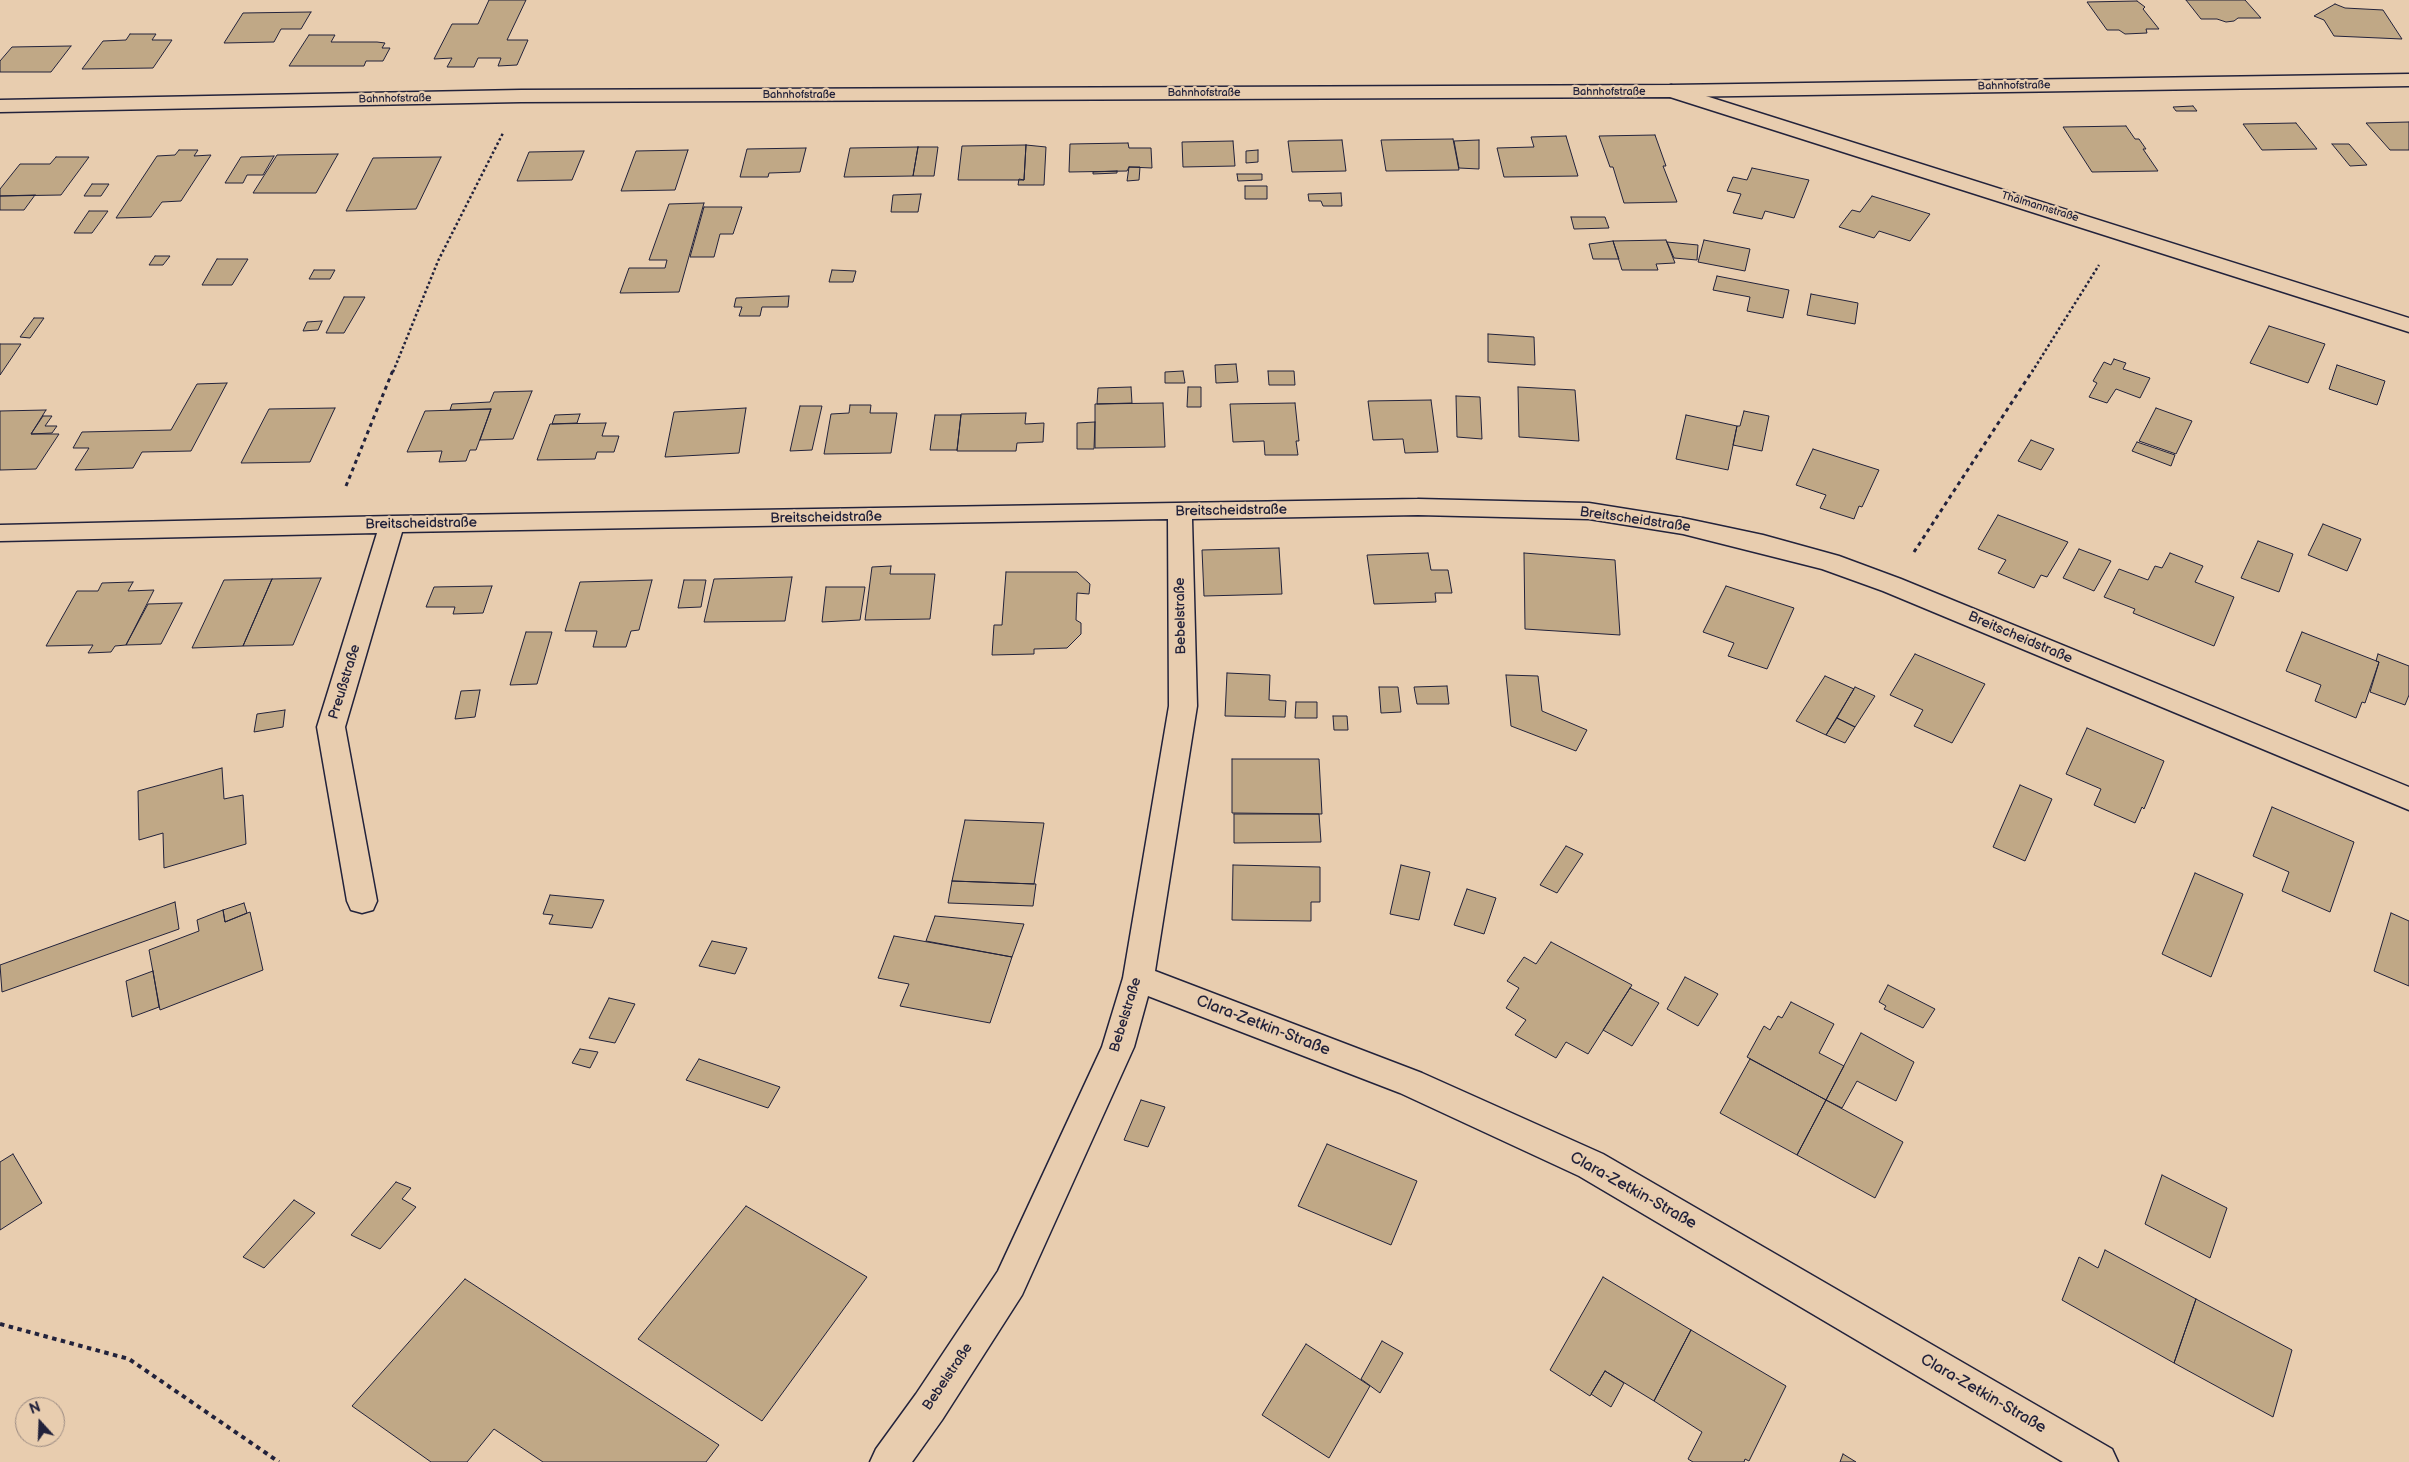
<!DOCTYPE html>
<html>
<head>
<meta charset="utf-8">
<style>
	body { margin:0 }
	#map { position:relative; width:2409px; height:1462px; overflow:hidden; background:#e8cdaf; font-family:"Balsamiq Sans",sans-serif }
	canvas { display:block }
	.north { position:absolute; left:15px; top:1397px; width:50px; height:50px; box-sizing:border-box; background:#e8cdaf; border:1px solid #998981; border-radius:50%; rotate:340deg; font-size:14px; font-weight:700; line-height:20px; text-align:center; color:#22223b }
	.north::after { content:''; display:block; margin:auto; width:18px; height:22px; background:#22223b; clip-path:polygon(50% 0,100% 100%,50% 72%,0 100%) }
</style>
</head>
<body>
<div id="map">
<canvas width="2409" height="1462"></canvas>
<div class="north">N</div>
</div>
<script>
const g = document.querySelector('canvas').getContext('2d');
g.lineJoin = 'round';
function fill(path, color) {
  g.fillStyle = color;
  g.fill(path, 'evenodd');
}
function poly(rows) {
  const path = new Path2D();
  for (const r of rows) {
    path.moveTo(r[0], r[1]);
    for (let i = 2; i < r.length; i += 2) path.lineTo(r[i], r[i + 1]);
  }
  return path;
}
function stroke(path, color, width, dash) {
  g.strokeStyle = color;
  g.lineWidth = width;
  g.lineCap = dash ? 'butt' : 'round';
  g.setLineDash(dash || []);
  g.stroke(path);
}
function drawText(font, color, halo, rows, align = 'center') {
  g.font = font + ' "Balsamiq Sans",sans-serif';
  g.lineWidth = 4.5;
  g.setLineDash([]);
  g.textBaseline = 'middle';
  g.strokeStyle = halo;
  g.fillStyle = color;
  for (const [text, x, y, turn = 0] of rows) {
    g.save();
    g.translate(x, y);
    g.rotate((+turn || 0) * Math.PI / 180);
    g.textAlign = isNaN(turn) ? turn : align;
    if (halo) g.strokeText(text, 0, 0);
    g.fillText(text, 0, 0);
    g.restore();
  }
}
const building = poly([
	[489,0,526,0,507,40,528,40,517,65,498,66,501,58,478,58,474,67,447,67,452,58,434,59,452,24,478,24,489,0],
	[2186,0,2245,0,2261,18,2238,18,2234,21,2226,22,2217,19,2201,19,2186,0],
	[2137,1,2145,7,2143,9,2159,29,2146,29,2147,33,2125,34,2119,30,2107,30,2087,2,2137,1],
	[2335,4,2345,8,2383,10,2402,39,2334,36,2324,20,2314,16,2335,4],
	[311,12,301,29,281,29,274,42,224,43,243,13,311,12],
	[130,34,156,34,152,40,172,40,153,68,82,69,103,41,126,40,130,34],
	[309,35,335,35,331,42,377,42,385,43,382,48,390,48,383,61,366,61,364,66,289,66,309,35],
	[71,46,51,72,0,72,0,61,12,47,71,46],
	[2193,106,2197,111,2176,111,2173,107,2193,106],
	[2409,122,2409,150,2390,150,2366,123,2409,122],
	[2296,123,2317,149,2262,150,2243,124,2296,123],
	[2126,126,2135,139,2139,139,2146,149,2143,149,2158,171,2092,172,2063,127,2126,126],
	[1655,135,1666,166,1663,166,1677,202,1624,203,1613,167,1610,167,1599,136,1655,135],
	[1566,136,1578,176,1504,177,1497,148,1534,147,1531,137,1566,136],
	[1453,139,1459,170,1386,171,1381,140,1453,139],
	[1342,140,1346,171,1292,172,1288,141,1342,140],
	[1479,140,1479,169,1459,168,1454,141,1479,140],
	[1233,141,1235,166,1183,167,1182,142,1233,141],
	[1128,143,1129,148,1151,148,1152,168,1129,167,1127,171,1069,172,1070,144,1128,143],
	[2332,144,2349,144,2367,165,2350,166,2332,144],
	[1026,145,1024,180,958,180,962,146,1026,145],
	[1026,145,1046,147,1044,185,1018,185,1019,179,1024,180,1026,145],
	[918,147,913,176,844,177,850,148,918,147],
	[918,147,938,147,934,176,913,176,918,147],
	[806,148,800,172,769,173,768,177,740,177,747,149,806,148],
	[179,150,198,150,194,156,211,155,181,201,162,202,151,217,116,218,157,156,175,155,179,150],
	[688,150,675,190,621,191,636,151,688,150],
	[1258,150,1258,162,1246,163,1246,151,1258,150],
	[584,151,572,180,517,181,529,152,584,151],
	[338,154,316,193,253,193,277,155,338,154],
	[274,156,263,175,247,175,243,183,225,183,241,157,274,156],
	[56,157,89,157,61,195,0,196,0,189,20,164,50,164,56,157],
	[441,157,416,209,346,211,373,158,441,157],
	[1129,167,1140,167,1139,180,1127,181,1129,167],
	[1752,168,1809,180,1794,218,1765,211,1762,219,1733,213,1741,194,1727,191,1733,177,1747,180,1752,168],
	[1117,171,1117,173,1093,174,1093,172,1117,171],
	[1237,174,1262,174,1262,180,1238,181,1237,174],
	[92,184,109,184,101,196,84,196,92,184],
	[1245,186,1267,186,1267,199,1245,199,1245,186],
	[1341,193,1342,206,1323,206,1321,201,1309,201,1308,194,1341,193],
	[921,194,918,212,891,212,893,195,921,194],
	[35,195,24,210,0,210,0,196,35,195],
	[1872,196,1930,214,1910,241,1879,231,1874,238,1839,227,1852,210,1860,212,1872,196],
	[704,203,679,292,620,293,629,268,665,268,667,260,649,260,669,204,704,203],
	[704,207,742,207,733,234,720,234,714,257,690,257,704,207],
	[89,211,108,211,92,233,74,233,89,211],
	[1571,217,1605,217,1609,228,1574,229,1571,217],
	[1666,240,1675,263,1656,264,1658,270,1622,270,1613,241,1666,240],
	[1704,240,1750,249,1745,271,1698,262,1704,240],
	[1613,241,1619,259,1593,259,1589,244,1613,241],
	[1667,242,1698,245,1697,260,1674,258,1667,242],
	[155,256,170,256,163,265,149,265,155,256],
	[217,259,248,259,232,285,202,285,217,259],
	[314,270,335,270,330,279,309,279,314,270],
	[832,270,856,271,853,282,829,282,832,270],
	[1717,276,1789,290,1783,318,1747,311,1750,297,1713,290,1717,276],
	[1811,294,1858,303,1855,324,1807,315,1811,294],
	[789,296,788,307,762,307,760,316,739,316,742,307,734,307,736,298,789,296],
	[344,297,365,297,344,333,326,333,344,297],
	[34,318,44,318,30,338,20,337,34,318],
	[322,321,318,330,303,331,307,322,322,321],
	[2269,326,2325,344,2308,383,2250,363,2269,326],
	[1488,334,1534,337,1535,365,1488,362,1488,334],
	[0,344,21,344,0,375,0,344],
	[2114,359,2126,363,2123,369,2150,378,2140,398,2116,389,2107,403,2089,397,2097,383,2093,381,2104,362,2111,365,2114,359],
	[1236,364,1238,382,1216,383,1215,365,1236,364],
	[2337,365,2385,381,2377,405,2329,389,2337,365],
	[1183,371,1185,383,1165,383,1165,372,1183,371],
	[1268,371,1294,371,1295,385,1269,385,1268,371],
	[227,383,191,451,142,452,133,468,75,470,89,448,73,448,82,432,171,430,197,384,227,383],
	[1131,387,1132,403,1097,404,1098,388,1131,387],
	[1188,387,1201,387,1201,407,1187,407,1188,387],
	[1518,387,1575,390,1579,441,1519,437,1518,387],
	[532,391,513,439,480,440,491,409,450,410,452,404,490,402,494,392,532,391],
	[1456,396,1480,397,1482,439,1457,437,1456,396],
	[1431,400,1438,452,1405,453,1403,439,1373,440,1368,401,1431,400],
	[1163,403,1165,447,1095,448,1095,404,1163,403],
	[1295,403,1299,441,1296,441,1298,455,1265,455,1264,441,1233,442,1230,404,1295,403],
	[850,405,871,405,870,413,897,413,891,453,824,454,831,414,849,413,850,405],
	[800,406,822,406,812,450,790,451,800,406],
	[335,408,310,462,241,463,269,409,335,408],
	[746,408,739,453,665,457,674,412,746,408],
	[2156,408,2192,421,2176,454,2139,441,2156,408],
	[491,409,476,450,470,450,466,461,439,462,442,451,407,452,425,411,491,409],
	[46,410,31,434,59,434,36,469,0,470,0,411,46,410],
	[1744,411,1769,416,1762,451,1733,445,1737,426,1740,426,1744,411],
	[1026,413,1025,424,1044,423,1043,442,1017,443,1016,451,957,451,961,414,1026,413],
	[580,414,577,423,552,424,555,415,580,414],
	[935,415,961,415,957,450,930,450,935,415],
	[1686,415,1737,426,1728,470,1676,459,1686,415],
	[43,416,52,416,45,426,57,426,52,433,31,434,43,416],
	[1095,422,1094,449,1077,449,1077,423,1095,422],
	[606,423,602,436,619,436,614,452,597,452,595,459,537,460,550,424,606,423],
	[2031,440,2054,449,2041,470,2018,461,2031,440],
	[2137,442,2175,455,2171,466,2132,451,2137,442],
	[1813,449,1879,470,1862,507,1859,506,1854,519,1820,508,1826,495,1796,485,1813,449],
	[1998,515,2068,542,2047,577,2041,575,2034,588,1998,573,2006,560,1978,549,1998,515],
	[2323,524,2361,539,2347,571,2308,555,2323,524],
	[2258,541,2293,554,2279,592,2241,578,2258,541],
	[1279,548,1282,594,1204,596,1202,550,1279,548],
	[2079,549,2111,561,2094,591,2063,578,2079,549],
	[1428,553,1431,570,1448,570,1452,593,1435,593,1436,602,1374,604,1367,555,1428,553],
	[1524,553,1615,560,1620,635,1525,629,1524,553],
	[2170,553,2203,566,2195,582,2234,597,2214,646,2133,613,2135,609,2104,597,2119,569,2148,580,2155,566,2162,568,2170,553],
	[891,566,890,574,935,574,930,619,865,620,872,567,891,566],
	[1006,572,1077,572,1090,584,1089,594,1077,593,1076,620,1081,623,1081,634,1067,648,1034,649,1034,654,992,655,994,625,1002,625,1006,572],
	[792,577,785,621,704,622,714,579,792,577],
	[321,578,293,645,243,646,272,579,321,578],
	[272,579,243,646,192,648,224,580,272,579],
	[652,580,639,630,631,631,626,647,593,647,597,631,565,631,580,582,652,580],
	[684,580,706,580,701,607,678,608,684,580],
	[133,582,128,591,154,590,126,645,115,646,111,652,88,653,93,645,46,646,77,591,98,591,102,583,133,582],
	[492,586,483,613,453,614,455,607,426,607,434,587,492,586],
	[1726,586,1794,608,1767,669,1728,656,1734,643,1703,632,1726,586],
	[826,587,865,587,860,620,822,622,826,587],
	[182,603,161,644,126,645,148,604,182,603],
	[526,632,552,632,537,684,510,685,526,632],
	[2302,632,2379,662,2365,703,2362,702,2356,718,2315,701,2321,685,2286,671,2302,632],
	[1915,654,1985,684,1952,743,1914,726,1923,710,1890,695,1915,654],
	[2378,654,2409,666,2409,695,2405,705,2370,692,2379,662,2376,661,2378,654],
	[1227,673,1270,675,1269,700,1286,701,1285,717,1225,716,1227,673],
	[1506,675,1538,676,1542,711,1587,730,1576,751,1511,726,1506,675],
	[1825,676,1854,689,1826,735,1796,721,1825,676],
	[1447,686,1449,704,1417,704,1414,687,1447,686],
	[1379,687,1398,687,1401,712,1381,713,1379,687],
	[1855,687,1875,696,1855,727,1837,718,1855,687],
	[480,690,475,717,455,719,461,691,480,690],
	[1296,702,1317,702,1317,718,1295,718,1296,702],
	[285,710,283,727,254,732,257,714,285,710],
	[1333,716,1347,716,1348,730,1334,730,1333,716],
	[1837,718,1855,727,1845,743,1826,735,1837,718],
	[2087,728,2164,761,2144,809,2142,807,2135,823,2094,805,2101,789,2066,774,2087,728],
	[1232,759,1319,759,1322,814,1232,813,1232,759],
	[222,768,224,799,243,795,246,844,164,868,163,833,139,840,138,791,222,768],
	[2020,785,2052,799,2025,861,1993,847,2020,785],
	[2272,807,2354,842,2330,912,2282,891,2289,872,2253,856,2272,807],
	[1234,814,1319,814,1321,842,1234,843,1234,814],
	[965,820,1044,823,1034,884,952,881,965,820],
	[1566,846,1583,854,1557,893,1540,885,1566,846],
	[1233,865,1320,867,1320,902,1311,902,1311,921,1232,920,1233,865],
	[1401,865,1430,872,1419,920,1390,914,1401,865],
	[2195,873,2243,894,2211,977,2162,954,2195,873],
	[952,881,1036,884,1033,906,948,903,952,881],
	[1467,889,1496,898,1484,934,1454,925,1467,889],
	[550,895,604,900,592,928,549,924,553,915,543,914,550,895],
	[175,902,179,929,2,992,0,965,175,902],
	[244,903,247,913,225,922,223,910,244,903],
	[223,910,225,922,250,912,263,970,160,1010,149,950,199,931,197,920,223,910],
	[2391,913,2409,921,2409,986,2374,971,2391,913],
	[935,916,1024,924,1012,957,926,941,935,916],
	[894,936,1012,957,990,1023,900,1006,909,984,878,978,894,936],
	[712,941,747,948,735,974,699,966,712,941],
	[1551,942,1632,985,1588,1054,1566,1042,1556,1058,1515,1035,1526,1020,1506,1008,1519,988,1507,981,1524,957,1536,964,1551,942],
	[153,971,159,1007,132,1017,126,981,153,971],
	[1685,977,1718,994,1698,1026,1667,1009,1685,977],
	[1888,985,1935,1009,1923,1028,1884,1009,1886,1006,1879,1002,1888,985],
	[1630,988,1659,1003,1632,1046,1603,1030,1630,988],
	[609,998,635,1004,615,1043,589,1038,609,998],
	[1791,1002,1834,1024,1819,1053,1844,1066,1826,1100,1747,1057,1764,1026,1770,1030,1778,1016,1782,1018,1791,1002],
	[1861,1033,1914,1062,1896,1101,1857,1081,1842,1108,1826,1100,1861,1033],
	[580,1049,598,1052,590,1068,572,1063,580,1049],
	[699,1059,780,1087,768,1108,686,1080,699,1059],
	[1750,1059,1826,1100,1797,1155,1720,1113,1750,1059],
	[1141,1100,1165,1107,1148,1147,1124,1140,1141,1100],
	[1826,1100,1903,1142,1875,1198,1797,1155,1826,1100],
	[1327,1144,1417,1181,1391,1245,1298,1206,1327,1144],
	[13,1154,42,1203,0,1230,0,1162,13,1154],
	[2162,1175,2227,1208,2210,1258,2145,1224,2162,1175],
	[396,1182,411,1188,402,1199,416,1207,380,1249,351,1235,396,1182],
	[294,1200,315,1213,264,1268,243,1257,294,1200],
	[746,1206,867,1277,762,1421,638,1339,746,1206],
	[2105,1250,2196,1299,2174,1363,2062,1300,2079,1257,2098,1268,2105,1250],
	[1603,1277,1691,1330,1654,1401,1605,1371,1590,1396,1550,1370,1603,1277],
	[465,1279,719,1445,706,1462,543,1462,494,1429,467,1462,431,1462,352,1406,465,1279],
	[2196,1299,2292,1350,2273,1417,2174,1363,2196,1299],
	[1691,1330,1786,1386,1749,1461,1745,1459,1744,1462,1693,1462,1688,1459,1702,1432,1654,1401,1691,1330],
	[1382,1341,1403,1353,1380,1393,1361,1379,1382,1341],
	[1306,1344,1370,1386,1329,1458,1262,1415,1306,1344],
	[1605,1371,1624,1383,1611,1407,1591,1394,1605,1371],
	[1843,1454,1856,1462,1840,1462,1843,1454]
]);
const pathFar2 = poly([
	[393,372,438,261,503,133],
	[2032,372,2099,265]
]);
const pathFar1 = poly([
	[346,486,393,370],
	[1914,552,2033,370]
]);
const path = poly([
	[0,1324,129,1359,279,1462]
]);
const street = poly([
	[2409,74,2409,86,1671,97,1664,95,1662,91,1664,87,1671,85,2409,74],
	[1418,499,1589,503,1683,518,1763,535,1839,556,1901,579,2409,787,2409,810,1883,591,1822,569,1683,534,1589,519,1418,515,1192,519,1197,706,1155,971,1422,1073,1603,1154,2112,1449,2118,1462,2063,1462,1579,1176,1400,1093,1148,996,1134,1047,1022,1295,942,1420,912,1462,870,1462,876,1449,916,1394,998,1271,1102,1047,1123,978,1169,706,1168,519,402,532,345,727,377,901,373,910,362,913,351,910,347,901,317,727,377,533,0,541,0,525,392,516,1418,499]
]);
const secondary = poly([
	[1671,85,2409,318,2409,332,1670,97,521,102,0,112,0,100,521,90,1671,85]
]);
const farStreetnames = [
	["Bahnhofstraße",2014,86,-1],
	["Bahnhofstraße",1609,92],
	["Bahnhofstraße",1204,93],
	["Bahnhofstraße",799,95],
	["Bahnhofstraße",395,99,-1],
	["Thälmannstraße",2040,207,17]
];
const streetNames = [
	["Breitscheidstraße",1231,511,-1],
	["Breitscheidstraße",826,518,-1],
	["Breitscheidstraße",1635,520,8],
	["Breitscheidstraße",421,524,-1],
	["Bebelstraße",1181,616,-91],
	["Breitscheidstraße",2020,638,23],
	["Preußstraße",345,682,-73],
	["Bebelstraße",1126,1015,-73],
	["Bebelstraße",948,1377,-56]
];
const nearStreetnames = [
	["Clara-Zetkin-Straße",1263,1026,21],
	["Clara-Zetkin-Straße",1633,1191,29],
	["Clara-Zetkin-Straße",1983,1394,30]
];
fill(building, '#c0a886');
stroke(building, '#22223b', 1);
stroke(street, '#22223b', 3);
stroke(secondary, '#22223b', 3);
stroke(pathFar2, '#22223b', 2.5, [2.5, 2.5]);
stroke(pathFar1, '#22223b', 3, [4, 4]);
stroke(path, '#22223b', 4, [4.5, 4.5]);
fill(street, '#e8cdaf');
fill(secondary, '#e8cdaf');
drawText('11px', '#22223b', '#e8cdaf', farStreetnames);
drawText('14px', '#22223b', '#e8cdaf', streetNames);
drawText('16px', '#22223b', '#e8cdaf', nearStreetnames);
</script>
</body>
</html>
